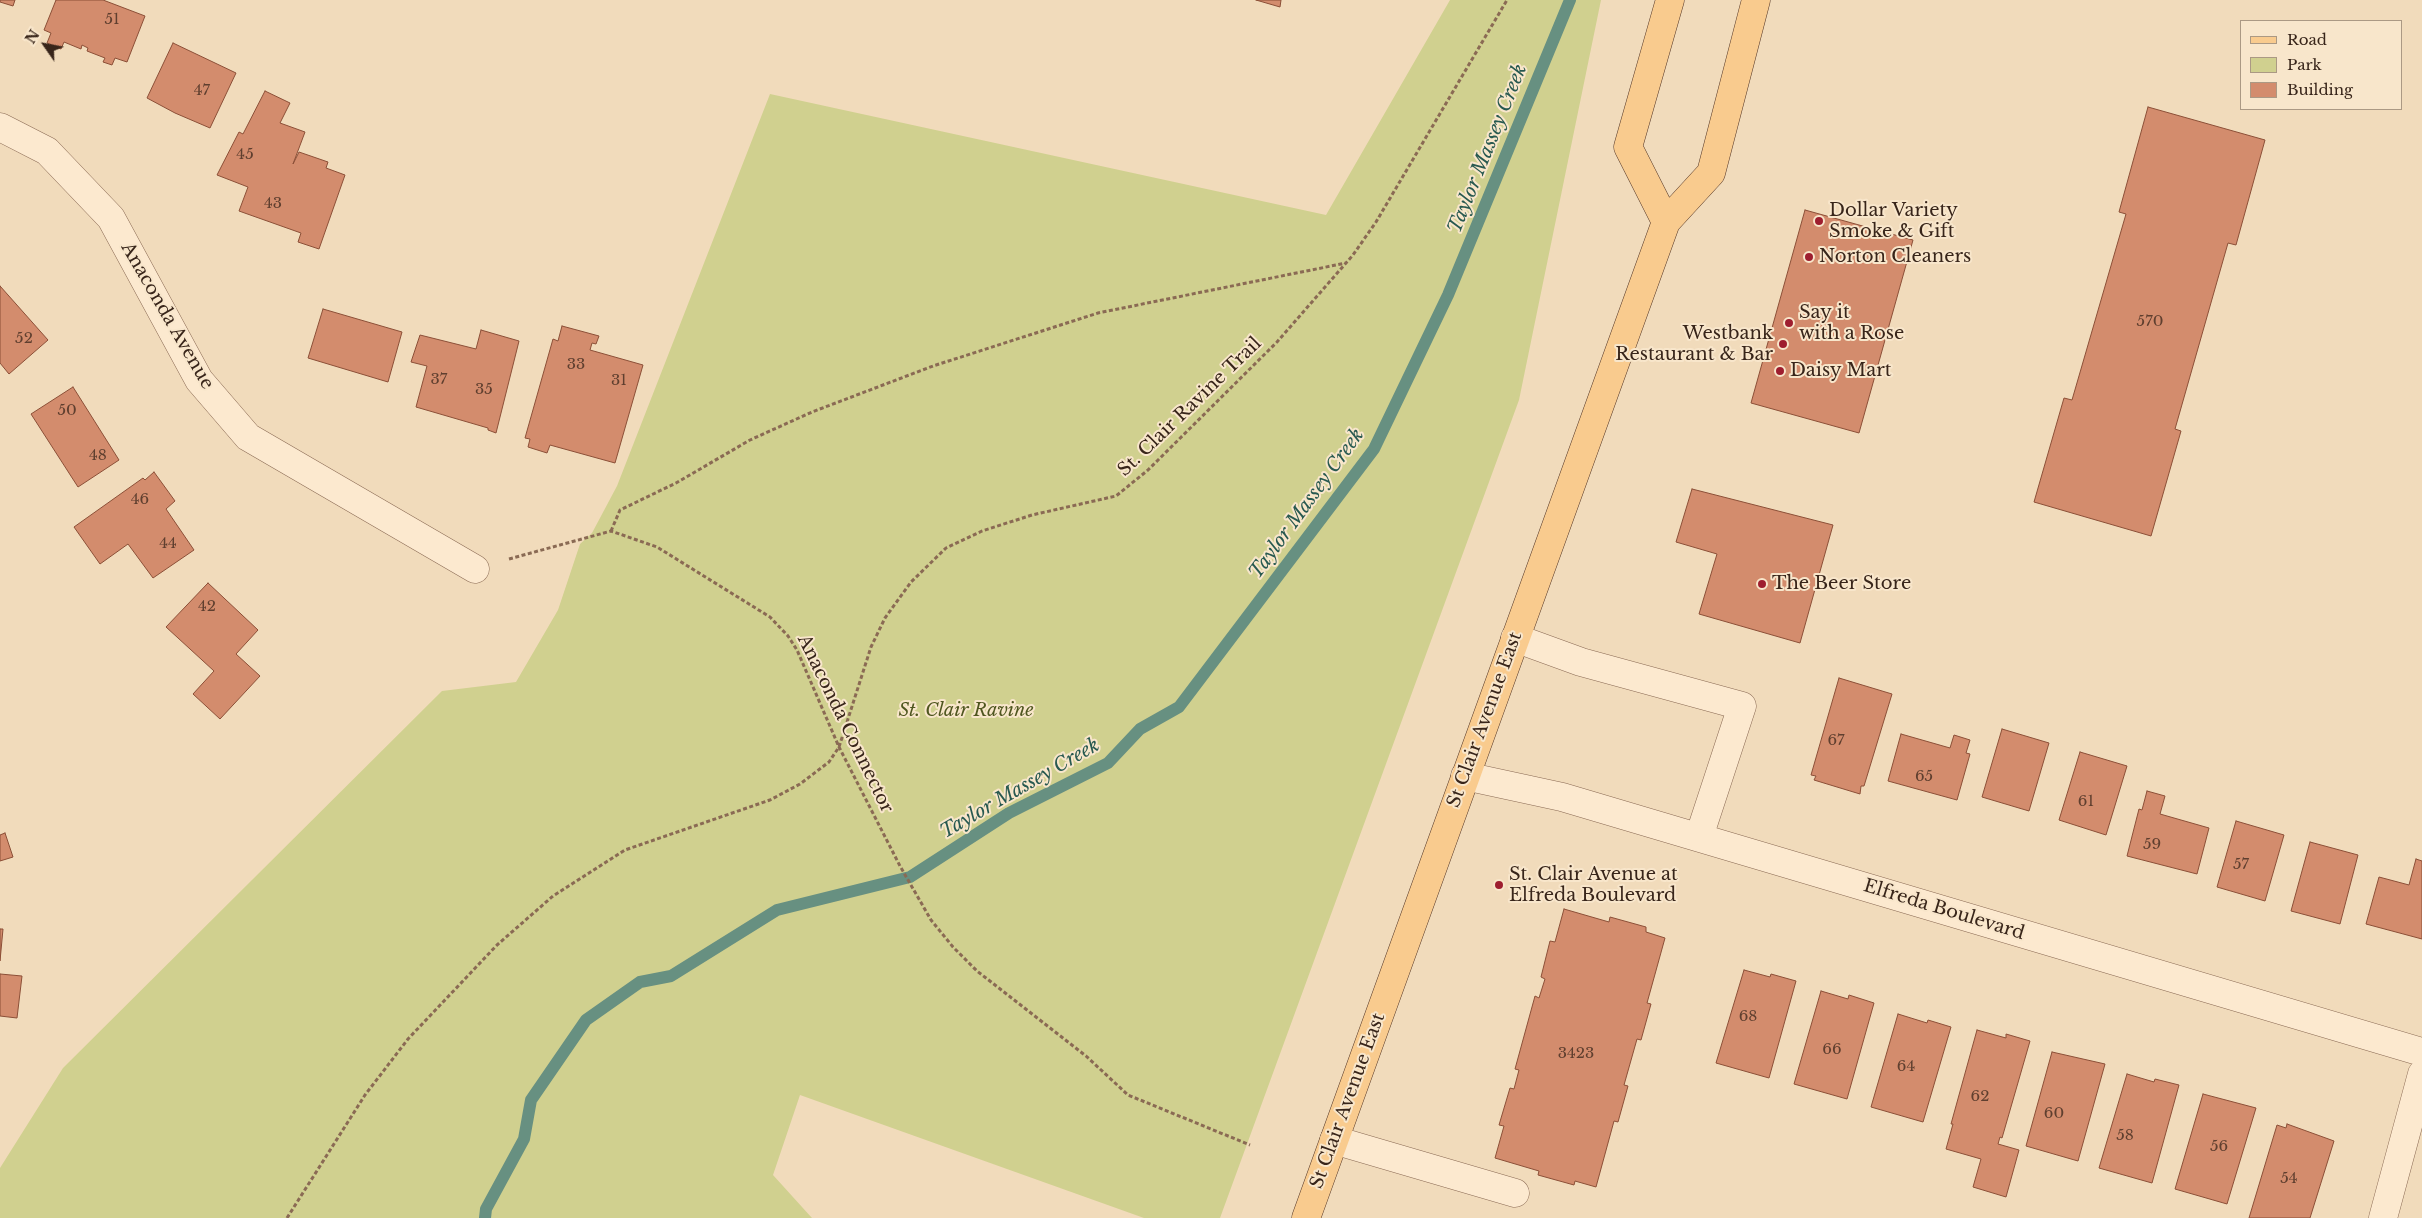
<!DOCTYPE html>
<html>
<head>
<meta charset="utf-8">
<style>
	body { margin:0 }
	#map { position:relative; width:2422px; height:1218px; overflow:hidden; background:#f1dbbb; font-family:"Libre Baskerville",serif }
	canvas { display:block }
	.legend { position:absolute; left:2240px; top:20px; width:162px; height:90px; box-sizing:border-box; background:#f8e6cb; border:1px solid #ab9984; margin:0; padding:6px 9px; list-style:none; font-size:15px; color:#38251a }
	.legend li { display:flex; align-items:center; gap:10px; height:25px }
	.legend b { width:25px; border:1px solid #ab9984 }
	.north { position:absolute; left:20px; top:20px; width:50px; height:50px; -webkit-text-stroke:4px #f8e6cb; paint-order:stroke; rotate:303deg; font-size:14px; font-weight:700; line-height:20px; text-align:center; color:#38251a }
	.north::after { content:''; display:block; margin:auto; width:18px; height:22px; background:#38251a; clip-path:polygon(50% 0,100% 100%,50% 72%,0 100%) }
</style>
</head>
<body>
<div id="map">
<canvas width="2422" height="1218"></canvas>
<ul class="legend">
<li><b style="height:6px;background:#f9cb8e"></b>Road</li>
<li><b style="height:14px;background:#d0d08f"></b>Park</li>
<li><b style="height:14px;background:#d38c6d"></b>Building</li>
</ul>
<div class="north">N</div>
</div>
<script>
const g = document.querySelector('canvas').getContext('2d');
g.lineJoin = 'round';
function fill(path, color) {
  g.fillStyle = color;
  g.fill(path, 'evenodd');
}
function poly(rows) {
  const path = new Path2D();
  for (const r of rows) {
    path.moveTo(r[0], r[1]);
    for (let i = 2; i < r.length; i += 2) path.lineTo(r[i], r[i + 1]);
  }
  return path;
}
function stroke(path, color, width, dash) {
  g.strokeStyle = color;
  g.lineWidth = width;
  g.lineCap = dash ? 'butt' : 'round';
  g.setLineDash(dash || []);
  g.stroke(path);
}
function drawText(font, color, halo, rows, align = 'center') {
  g.font = font + ' "Libre Baskerville",serif';
  g.lineWidth = 4;
  g.setLineDash([]);
  g.textBaseline = 'middle';
  g.strokeStyle = halo;
  g.fillStyle = color;
  for (const [text, x, y, turn = 0] of rows) {
    g.save();
    g.translate(x, y);
    g.rotate((+turn || 0) * Math.PI / 180);
    g.textAlign = isNaN(turn) ? turn : align;
    if (halo) g.strokeText(text, 0, 0);
    g.fillText(text, 0, 0);
    g.restore();
  }
}
const green = poly([
	[1450,0,1601,0,1519,400,1220,1218,1144,1218,800,1095,773,1175,812,1218,0,1218,0,1168,63,1068,442,691,516,682,558,610,580,544,592,533,617,486,770,94,1326,215]
]);
const stream = poly([
	[485,1218,486,1209,524,1139,531,1100,586,1020,640,982,671,976,777,910,910,877,1009,813,1108,763,1140,729,1179,707,1374,449,1448,295,1570,0]
]);
const building = poly([
	[0,0,15,0,13,6,0,2,0,0],
	[56,0,103,0,145,16,127,62,115,58,112,65,103,62,105,58,87,51,88,48,82,45,81,49,64,42,61,49,47,43,51,33,44,30,56,0],
	[1256,0,1281,0,1280,7,1256,0],
	[173,43,236,73,210,128,175,113,147,98,173,43],
	[265,91,290,103,280,123,305,132,293,164,299,152,328,162,326,168,345,175,319,249,298,242,301,233,239,211,248,187,217,175,239,132,243,134,265,91],
	[2148,107,2265,140,2236,245,2228,243,2175,429,2181,431,2151,536,2034,502,2064,398,2072,400,2126,214,2119,212,2148,107],
	[1805,210,1913,240,1859,433,1751,403,1805,210],
	[0,286,48,340,9,374,0,363,0,286],
	[323,309,402,332,388,382,308,358,323,309],
	[562,326,599,336,596,344,592,343,590,350,643,365,615,463,550,445,547,453,528,447,530,439,525,438,553,339,558,341,562,326],
	[481,330,519,341,496,433,488,430,488,428,416,407,427,366,411,362,420,335,476,349,481,330],
	[73,387,119,460,78,487,31,414,73,387],
	[154,472,175,501,166,509,194,550,153,578,128,544,100,564,74,527,143,478,145,480,154,472],
	[1692,489,1833,525,1800,643,1699,614,1717,554,1676,542,1692,489],
	[208,583,258,630,236,654,260,676,220,719,193,694,214,671,166,627,208,583],
	[1839,678,1892,694,1864,786,1861,786,1860,794,1814,780,1816,776,1811,775,1839,678],
	[2002,729,2049,743,2029,811,1982,797,2002,729],
	[1901,734,1950,748,1954,735,1970,740,1966,753,1970,754,1957,800,1888,781,1901,734],
	[2080,752,2127,766,2106,835,2059,820,2080,752],
	[2147,791,2165,796,2160,814,2209,828,2197,874,2127,856,2139,809,2142,810,2147,791],
	[2236,821,2284,835,2265,901,2217,887,2236,821],
	[5,833,13,857,0,861,0,835,5,833],
	[2310,842,2358,855,2340,924,2291,911,2310,842],
	[2416,859,2422,861,2422,939,2366,924,2379,877,2409,885,2416,859],
	[1564,909,1609,922,1610,917,1646,927,1646,932,1665,938,1647,1003,1651,1004,1641,1040,1637,1039,1624,1085,1628,1086,1618,1122,1614,1121,1596,1187,1575,1181,1574,1185,1538,1175,1539,1171,1495,1158,1504,1126,1499,1125,1510,1088,1514,1089,1519,1070,1515,1069,1535,996,1539,998,1545,979,1541,977,1550,941,1555,942,1564,909],
	[0,929,3,929,0,961,0,929],
	[1744,970,1770,977,1771,974,1796,981,1769,1078,1716,1063,1744,970],
	[0,974,22,976,17,1018,0,1016,0,974],
	[1821,991,1848,999,1849,995,1874,1003,1847,1099,1794,1084,1821,991],
	[1898,1014,1927,1023,1928,1020,1951,1027,1923,1122,1871,1107,1898,1014],
	[1977,1030,2006,1038,2006,1034,2030,1041,2002,1138,2000,1137,1998,1144,2019,1150,2006,1197,1973,1187,1981,1159,1946,1149,1953,1124,1951,1124,1977,1030],
	[2052,1052,2105,1064,2078,1161,2026,1146,2052,1052],
	[2127,1074,2154,1082,2155,1079,2179,1085,2152,1183,2099,1168,2127,1074],
	[2203,1094,2256,1108,2227,1204,2175,1189,2203,1094],
	[2287,1124,2334,1141,2310,1218,2249,1218,2277,1125,2286,1128,2287,1124]
]);
const path = poly([
	[611,531,620,510,676,483,750,440,812,412,933,366,1098,313,1346,263],
	[509,559,611,531,657,547,770,617,788,636,797,650,839,747,900,866,931,920,953,947,977,971,1086,1056,1128,1095,1250,1145],
	[287,1218,365,1095,408,1039,497,945,553,896,625,850,770,800,800,784,829,762,839,747,871,647,885,618,911,582,946,548,982,531,1032,515,1116,496,1148,470,1277,342,1353,255,1376,222,1507,0]
]);
const minor = poly([
	[0,127,47,151,111,218,199,380,248,437,475,569],
	[1515,638,1581,662,1742,706,1699,837],
	[1465,776,1562,797,2422,1052],
	[1334,1140,1515,1193],
	[2383,1218,2422,1074]
]);
const major = poly([
	[1666,222,1628,147,1670,0],
	[1306,1218,1666,222,1711,173,1756,0]
]);
const markers = [
	[1819,221,5,"#9e1e2f"],
	[1809,257,5,"#9e1e2f"],
	[1789,323,5,"#9e1e2f"],
	[1783,344,5,"#9e1e2f"],
	[1780,371,5,"#9e1e2f"],
	[1762,584,5,"#9e1e2f"],
	[1499,885,5,"#9e1e2f"]
];
const numberNames = [
	["51",112,20],
	["47",202,91],
	["45",245,155],
	["43",273,204],
	["570",2150,322],
	["52",24,339],
	["33",576,365],
	["37",439,380],
	["31",619,381],
	["35",484,390],
	["50",67,411],
	["48",98,456],
	["46",140,500],
	["44",168,544],
	["42",207,607],
	["67",1836,741],
	["65",1924,777],
	["61",2086,802],
	["59",2152,845],
	["57",2241,865],
	["68",1748,1017],
	["66",1832,1050],
	["3423",1576,1054],
	["64",1906,1067],
	["62",1980,1097],
	["60",2054,1114],
	["58",2125,1136],
	["56",2219,1147],
	["54",2289,1179]
];
const poiNames = [
	["Dollar Variety",1829,211],
	["Smoke & Gift",1829,232],
	["Norton Cleaners",1819,257],
	["Say it",1799,313],
	["with a Rose",1799,334],
	["Westbank",1773,334,"right"],
	["Restaurant & Bar",1773,355,"right"],
	["Daisy Mart",1790,371],
	["The Beer Store",1772,584],
	["St. Clair Avenue at",1509,875],
	["Elfreda Boulevard",1509,896]
];
const streetNames = [
	["Anaconda Avenue",167,316,60],
	["St. Clair Ravine Trail",1190,407,-44],
	["St Clair Avenue East",1485,720,-70],
	["Anaconda Connector",845,724,64],
	["Elfreda Boulevard",1944,910,17],
	["St Clair Avenue East",1348,1101,-70]
];
const parkNames = [
	["St. Clair Ravine",966,711]
];
const waterNames = [
	["Taylor Massey Creek",1488,149,-68],
	["Taylor Massey Creek",1307,504,-54],
	["Taylor Massey Creek",1020,789,-30]
];
fill(green, '#d0d08f');
stroke(stream, '#679081', 12);
fill(building, '#d38c6d');
stroke(building, '#8b4f37', 1);
stroke(minor, '#8a6a54', 29);
stroke(major, '#573929', 29);
stroke(path, '#8a6a54', 3, [4, 2.5]);
stroke(minor, '#fce9cf', 28);
stroke(major, '#f9cb8e', 28);
for (const [x, y, r, color] of markers) {
  const dot = new Path2D();
  dot.arc(x, y, r, 0, 2 * Math.PI);
  g.fillStyle = color;
  g.fill(dot);
  stroke(dot, '#f8e6cb', 2);
}
drawText('15px', '#5f3f2f', null, numberNames);
drawText('18px', '#38251a', '#f8e6cb', poiNames, 'left');
drawText('18px', '#38251a', '#f8e6cb', streetNames);
drawText('italic 18px', '#4f561f', '#f8e6cb', parkNames);
drawText('italic 19px', '#285950', '#f8e6cb', waterNames);
</script>
</body>
</html>
